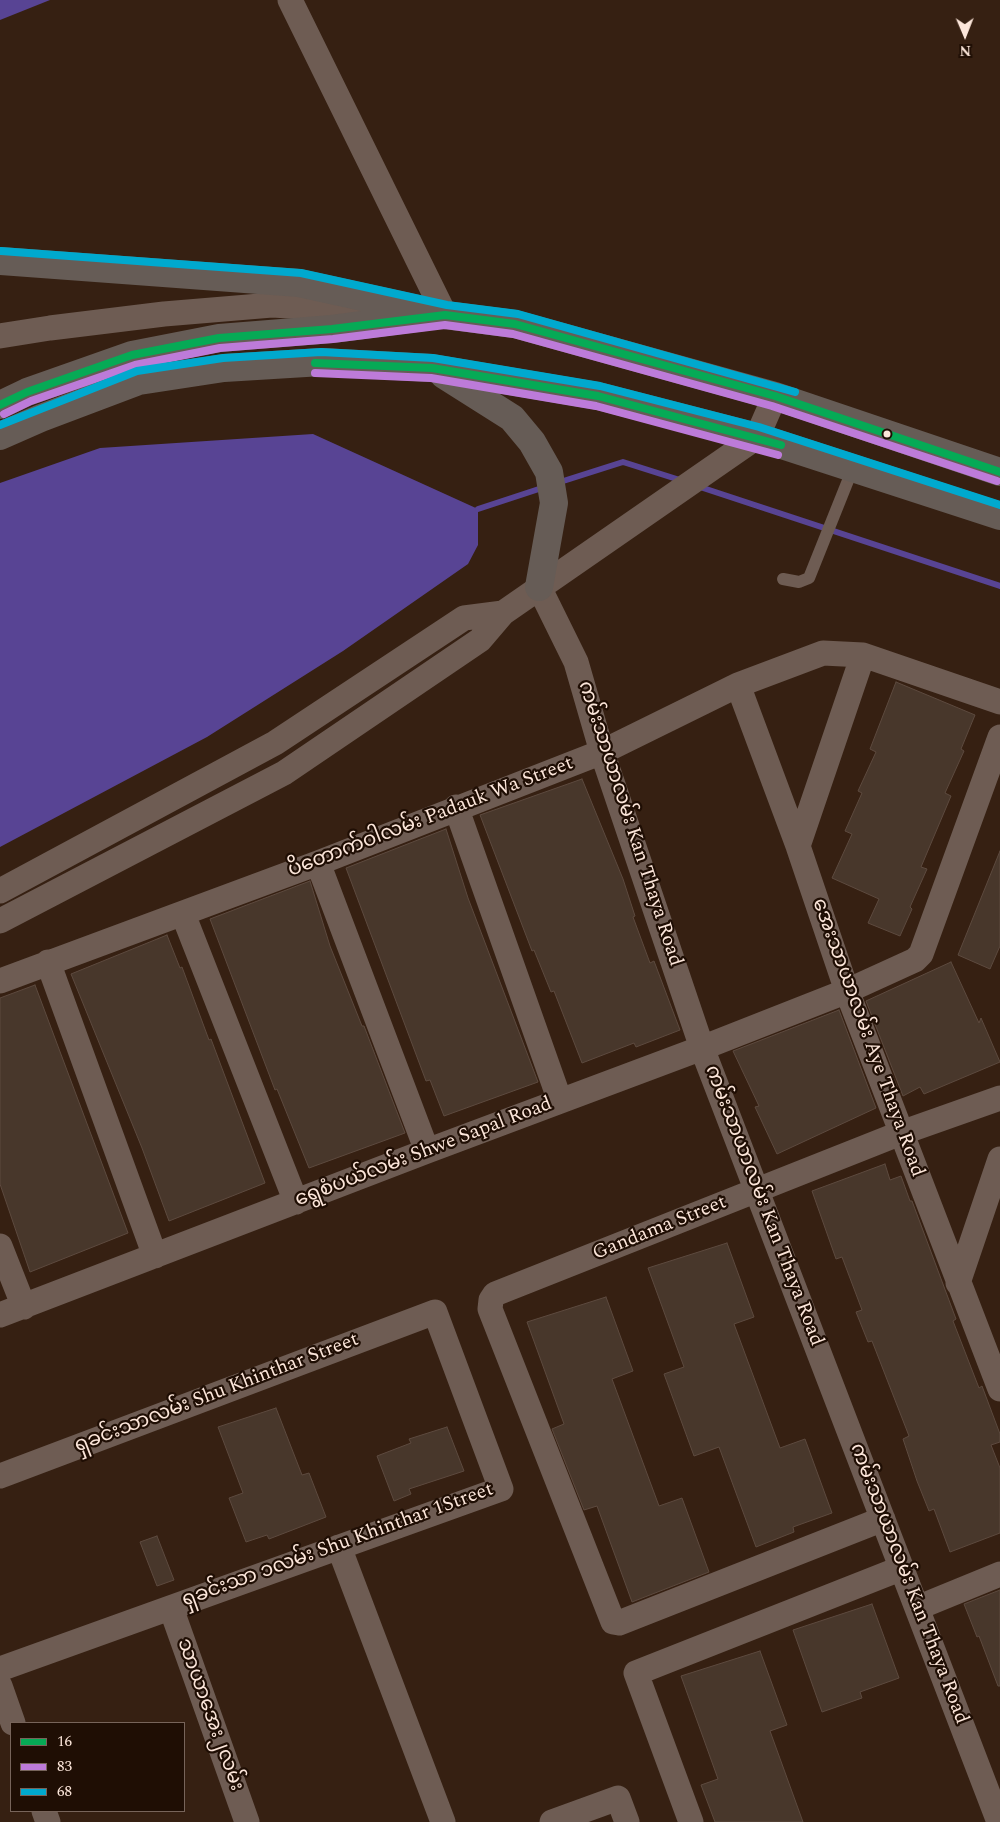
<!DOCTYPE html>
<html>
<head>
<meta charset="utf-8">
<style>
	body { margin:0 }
	#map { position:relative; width:1000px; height:1822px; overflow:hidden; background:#362012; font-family:Spectral,serif }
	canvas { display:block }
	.legend { position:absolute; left:10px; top:1722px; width:175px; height:90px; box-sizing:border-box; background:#1f0e04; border:1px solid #77645a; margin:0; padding:6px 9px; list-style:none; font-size:15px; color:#fce6da }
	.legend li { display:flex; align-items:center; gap:10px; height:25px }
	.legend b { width:25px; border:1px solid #77645a }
	.north { position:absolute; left:940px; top:10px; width:50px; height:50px; -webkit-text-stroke:4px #1f0e04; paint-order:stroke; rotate:179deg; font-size:14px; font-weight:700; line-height:20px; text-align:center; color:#fce6da }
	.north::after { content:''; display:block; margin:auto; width:18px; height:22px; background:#fce6da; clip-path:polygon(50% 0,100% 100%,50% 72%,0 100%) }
</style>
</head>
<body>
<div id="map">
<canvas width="1000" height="1822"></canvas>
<ul class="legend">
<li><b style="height:6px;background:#06aa56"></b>16</li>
<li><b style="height:6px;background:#bd7bd9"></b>83</li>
<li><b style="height:6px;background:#00a9ce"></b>68</li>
</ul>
<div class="north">N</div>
</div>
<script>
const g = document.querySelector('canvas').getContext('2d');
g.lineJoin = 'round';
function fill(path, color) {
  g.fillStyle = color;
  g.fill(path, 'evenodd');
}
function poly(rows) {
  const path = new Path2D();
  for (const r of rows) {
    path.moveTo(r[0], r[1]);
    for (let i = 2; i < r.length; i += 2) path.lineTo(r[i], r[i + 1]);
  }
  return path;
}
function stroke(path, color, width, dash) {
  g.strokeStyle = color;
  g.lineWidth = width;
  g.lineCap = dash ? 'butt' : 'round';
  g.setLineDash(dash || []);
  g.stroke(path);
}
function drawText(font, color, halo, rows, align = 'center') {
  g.font = font + ' Spectral,"Noto Sans Myanmar",serif';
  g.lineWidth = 4.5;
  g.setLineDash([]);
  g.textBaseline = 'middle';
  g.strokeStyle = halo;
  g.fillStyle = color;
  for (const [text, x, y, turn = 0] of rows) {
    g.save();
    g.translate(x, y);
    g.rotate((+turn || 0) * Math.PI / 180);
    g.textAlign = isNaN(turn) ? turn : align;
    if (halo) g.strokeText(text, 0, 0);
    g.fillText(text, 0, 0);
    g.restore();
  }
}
const water = poly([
	[0,0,50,0,0,20],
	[313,434,478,509,478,545,468,564,343,651,207,737,0,847,0,483,100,448]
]);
const stream = poly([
	[557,483,623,462,683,481],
	[697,486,1000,586],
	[478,509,545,487]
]);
const building = poly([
	[896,682,975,715,961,749,964,751,945,793,951,796,921,867,927,869,910,907,912,909,900,936,868,923,879,899,832,878,852,834,845,831,862,793,858,791,876,752,870,749,896,682],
	[582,779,623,879,635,916,633,917,650,963,654,961,680,1030,636,1047,634,1043,582,1063,554,991,551,992,534,950,532,951,480,815,582,779],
	[446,829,468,898,538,1082,444,1116,430,1080,426,1081,346,868,446,829],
	[1000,851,1000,946,990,969,958,955,1000,851],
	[310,881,330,946,362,1026,364,1026,405,1133,309,1168,277,1089,275,1090,210,919,310,881],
	[167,935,180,968,182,967,209,1040,211,1039,265,1183,169,1221,142,1148,71,974,167,935],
	[951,962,979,1023,981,1018,1000,1062,924,1094,920,1087,903,1096,866,1001,951,962],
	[35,985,128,1233,30,1272,0,1184,0,998,35,985],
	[839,1010,876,1108,777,1154,755,1107,759,1106,733,1051,839,1010],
	[885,1164,890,1180,901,1176,910,1201,912,1201,956,1319,953,1321,979,1388,982,1386,1000,1434,1000,1442,991,1445,1000,1468,1000,1533,950,1552,934,1509,929,1511,917,1481,903,1439,909,1436,872,1341,868,1342,856,1312,862,1310,842,1257,836,1259,812,1191,885,1164],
	[727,1243,754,1317,734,1324,780,1448,805,1439,832,1513,793,1527,794,1532,756,1547,719,1447,694,1456,664,1374,684,1367,648,1268,727,1243],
	[606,1297,633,1371,612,1379,659,1506,682,1498,709,1572,632,1602,597,1506,584,1510,552,1429,564,1424,527,1322,606,1297],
	[276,1408,302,1475,309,1473,326,1517,269,1539,267,1535,246,1542,229,1498,243,1493,218,1427,276,1408],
	[447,1427,464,1471,409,1489,411,1494,394,1501,377,1456,411,1443,409,1439,447,1427],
	[157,1536,174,1580,157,1586,140,1542,157,1536],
	[1000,1590,1000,1686,998,1686,979,1636,977,1637,964,1604,1000,1590],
	[872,1604,899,1678,860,1692,862,1698,822,1712,793,1630,872,1604],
	[760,1651,787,1725,770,1731,803,1822,715,1822,701,1785,718,1779,681,1676,760,1651]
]);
const lane = poly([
	[783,579,799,582,809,578,853,468]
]);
const street = poly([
	[290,0,445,315,428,314],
	[0,336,50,328,164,314,272,305,391,312],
	[539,587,576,662,602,752,702,1048,999,1822],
	[738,685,798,846,847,991,1000,1389],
	[456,807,560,1101],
	[798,846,863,655],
	[318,863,427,1151],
	[0,891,275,743,464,618,503,613],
	[183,914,296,1202],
	[0,921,284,773,480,640,503,613,757,437,775,396],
	[48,962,155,1256],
	[0,981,318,863,602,752,738,685,823,653,863,655,1000,702],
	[0,1246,24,1307],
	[958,1283,1000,1159],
	[0,1315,427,1151,702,1048,847,991,915,960,921,954,1000,737],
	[0,1476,435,1312,501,1489,0,1669],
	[883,1519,619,1623,613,1622,490,1309,491,1300,495,1294,901,1133,1000,1098],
	[339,1547,443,1822],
	[171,1608,247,1822],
	[917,1608,1000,1574],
	[0,1686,13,1723],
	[44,1811,48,1822],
	[552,1822,618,1798,627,1822],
	[691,1822,636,1673,902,1568]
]);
const primary = poly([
	[0,261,299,283,445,315,515,324,775,396,1000,472],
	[444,375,512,418,532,442,549,472,554,503,539,587],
	[0,405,27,392,132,355,219,338,332,329,424,317],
	[0,436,41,418,139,381,224,368,322,362,432,368,598,396,757,437,1000,516]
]);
const bus1 = poly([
	[315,363,432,368,598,396,781,445],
	[0,405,27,392,132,355,219,338,332,329,445,315,515,324,775,396,1000,472]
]);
const bus2 = poly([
	[315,373,431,378,596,406,778,455],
	[4,414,31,401,135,365,220,348,333,339,445,325,513,334,772,406,997,481]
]);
const bus3 = poly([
	[1,251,301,273,447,305,518,314,795,392],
	[0,425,137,371,223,358,321,352,433,358,600,386,759,427,1000,505]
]);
const markers = [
	[887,434,4.5,"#fce6da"]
];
const streetNames = [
	["ပိတောက်ဝါလမ်း Padauk Wa Street",431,818,-21],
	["ကမ်းသာယာလမ်း Kan Thaya Road",629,824,72],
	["အေးသာယာလမ်း Aye Thaya Road",867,1038,70],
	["ရွေစံပယ်လမ်း Shwe Sapal Road",424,1153,-21],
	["ကမ်းသာယာလမ်း Kan Thaya Road",763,1206,69],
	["Gandama Street",660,1229,-22],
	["ရှခင်းသာလမ်း Shu Khinthar Street",217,1394,-21],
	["ရှခင်းသာ ၁လမ်း Shu Khinthar 1Street",338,1546,-20],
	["ကမ်းသာယာလမ်း Kan Thaya Road",908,1584,69],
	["သာယာအေး၂လမ်း",209,1715,70]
];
fill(water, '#584494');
stroke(stream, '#584494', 6);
fill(building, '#48372b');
stroke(building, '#5d4a3f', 1);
stroke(lane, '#6e5c53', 12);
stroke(street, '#6e5c53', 25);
stroke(primary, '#665c56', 28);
stroke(bus1, '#06aa56', 8);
stroke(bus2, '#bd7bd9', 8);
stroke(bus3, '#00a9ce', 8);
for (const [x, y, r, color] of markers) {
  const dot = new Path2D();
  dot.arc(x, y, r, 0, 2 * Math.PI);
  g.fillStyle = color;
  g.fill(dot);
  stroke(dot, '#1f0e04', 2);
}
drawText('20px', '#fce6da', '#1f0e04', streetNames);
</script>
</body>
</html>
